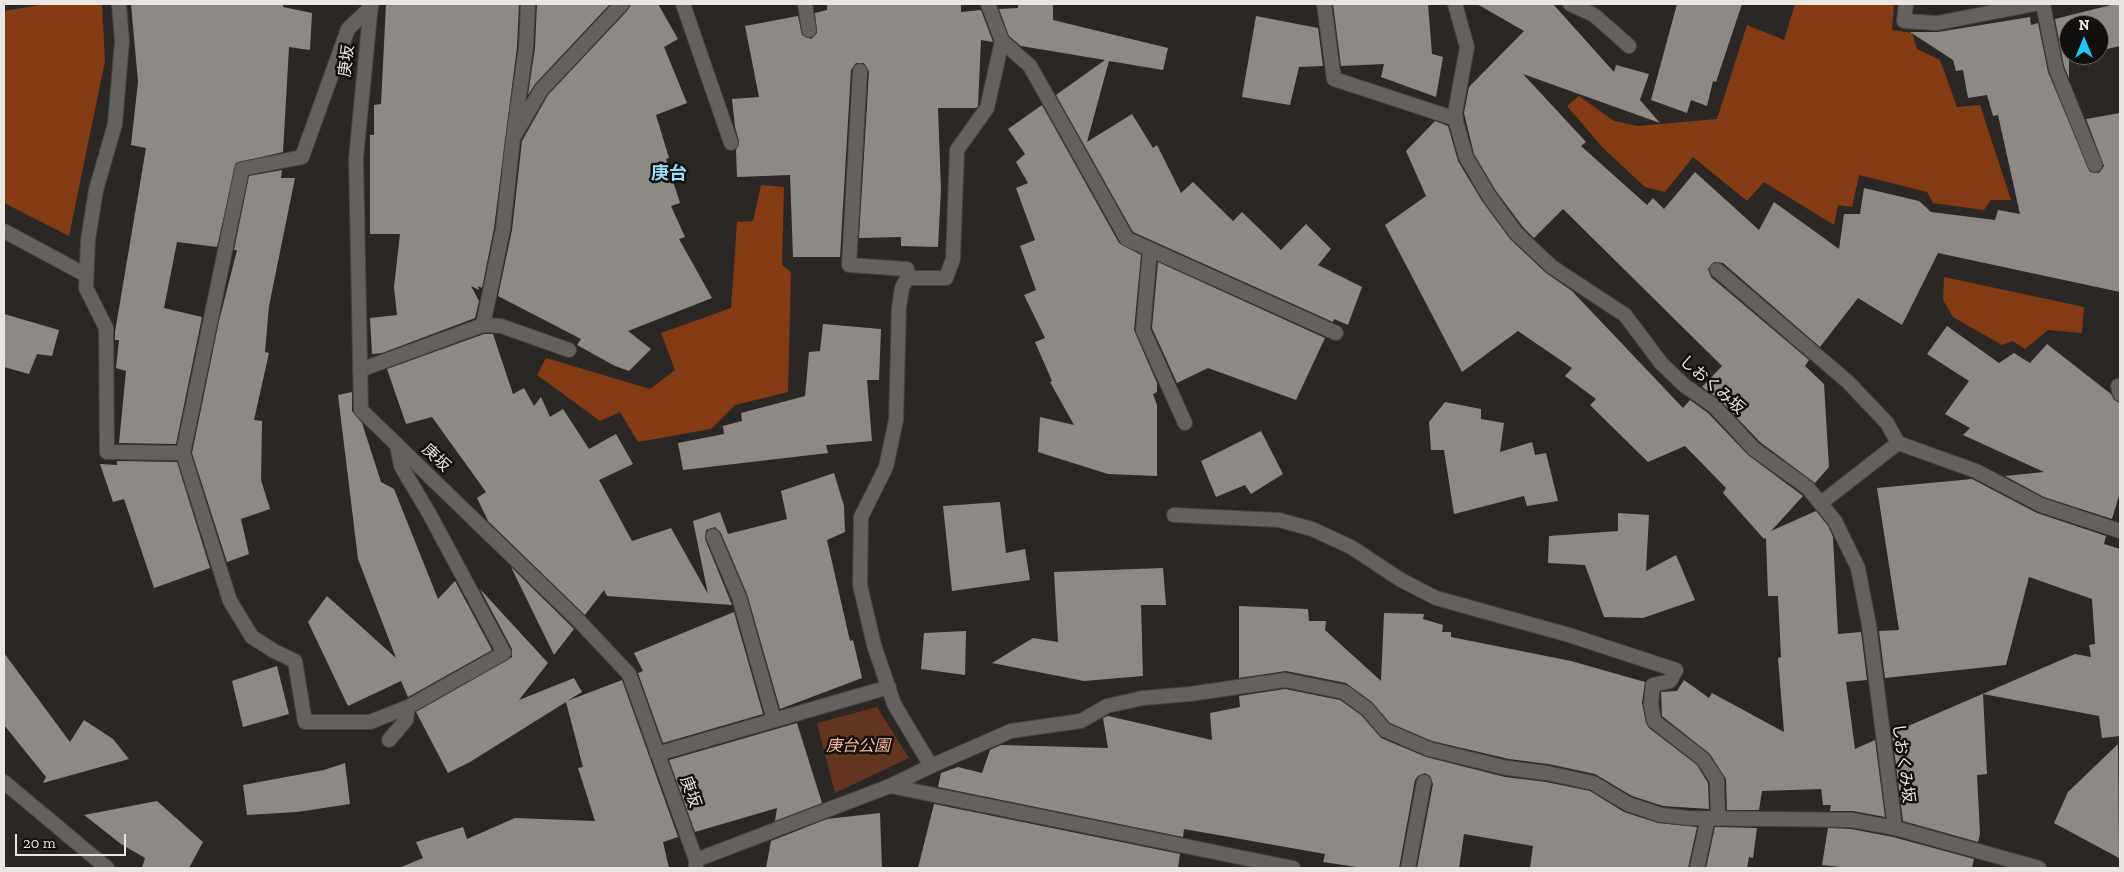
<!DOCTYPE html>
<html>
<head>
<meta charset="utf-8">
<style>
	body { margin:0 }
	#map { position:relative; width:2124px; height:872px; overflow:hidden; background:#2b2725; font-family:"Zilla Slab",serif }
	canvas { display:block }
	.frame { position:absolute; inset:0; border:5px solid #e8e5e3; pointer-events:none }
	.north { position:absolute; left:2059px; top:15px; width:50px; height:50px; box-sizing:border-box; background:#12100f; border:1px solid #686564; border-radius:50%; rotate:0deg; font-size:14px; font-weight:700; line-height:20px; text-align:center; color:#e8e5e3 }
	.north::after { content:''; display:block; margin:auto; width:18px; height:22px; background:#1fc9fd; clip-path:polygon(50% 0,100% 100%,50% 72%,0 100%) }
	.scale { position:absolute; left:15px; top:834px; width:111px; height:22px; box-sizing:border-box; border:2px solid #e8e5e3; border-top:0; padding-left:6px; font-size:15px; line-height:18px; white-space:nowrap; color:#e8e5e3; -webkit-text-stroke:4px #12100f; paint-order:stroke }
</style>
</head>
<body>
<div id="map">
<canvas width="2124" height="872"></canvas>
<div class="frame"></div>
<div class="north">N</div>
<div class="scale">20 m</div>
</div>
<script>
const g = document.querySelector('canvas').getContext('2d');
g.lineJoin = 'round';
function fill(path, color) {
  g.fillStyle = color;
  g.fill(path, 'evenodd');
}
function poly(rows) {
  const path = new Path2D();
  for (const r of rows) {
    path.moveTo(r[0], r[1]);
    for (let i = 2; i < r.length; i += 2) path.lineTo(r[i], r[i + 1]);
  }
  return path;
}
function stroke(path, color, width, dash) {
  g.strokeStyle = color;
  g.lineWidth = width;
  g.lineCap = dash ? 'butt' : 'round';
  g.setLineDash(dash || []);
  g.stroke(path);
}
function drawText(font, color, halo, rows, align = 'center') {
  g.font = font + ' "Zilla Slab","Noto Sans JP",serif';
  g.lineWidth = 5;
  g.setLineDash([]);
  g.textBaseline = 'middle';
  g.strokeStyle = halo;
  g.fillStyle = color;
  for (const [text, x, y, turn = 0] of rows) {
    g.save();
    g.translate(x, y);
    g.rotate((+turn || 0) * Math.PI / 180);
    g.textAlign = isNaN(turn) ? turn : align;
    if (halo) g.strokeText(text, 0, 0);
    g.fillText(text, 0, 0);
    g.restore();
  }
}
const green = poly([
	[877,707,909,758,835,793,817,723]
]);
const forest = poly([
	[45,4,102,4,105,61,69,236,4,203,4,11],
	[1795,4,1894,4,1892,30,1912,33,1917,49,1940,60,1957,107,1980,105,2011,200,1991,200,1984,210,1933,203,1927,192,1859,175,1852,207,1838,205,1834,225,1764,182,1747,201,1693,157,1665,192,1645,187,1603,148,1567,106,1579,96,1614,121,1638,126,1717,119,1747,25,1784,40],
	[761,185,784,187,782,265,791,272,788,392,735,405,711,429,638,442,620,412,600,421,537,375,546,358,650,389,675,370,661,333,731,308,737,222,753,221],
	[1944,277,2084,307,2082,333,2048,330,2025,349,2013,341,2002,345,1953,317,1943,300]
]);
const building = poly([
	[131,4,283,4,283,7,312,13,310,50,289,47,283,152,236,163,217,247,177,242,164,308,202,317,176,444,119,443,126,371,116,368,119,340,115,340,115,332,146,148,131,145,138,82],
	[386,4,519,4,517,47,494,228,482,288,478,286,479,290,471,286,479,301,475,318,382,353,372,354,370,318,397,315,394,287,400,234,370,234,370,135,374,135,374,105,381,104],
	[537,4,610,4,535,84,528,95,535,48],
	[631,4,658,4,678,39,664,47,687,103,656,115,669,158,666,159,680,203,671,206,685,237,679,239,712,298,628,331,651,349,629,371,615,366,577,345,581,339,498,296,512,230,522,141,548,95,628,10],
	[827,4,961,4,961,12,981,10,993,42,981,40,978,106,976,108,938,108,941,190,938,247,901,246,901,237,859,238,869,72,864,63,856,63,851,70,840,257,793,257,790,175,737,177,736,150,739,141,735,127,732,99,759,97,745,26,798,16,802,35,811,39,817,33,815,13,827,10],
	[1018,4,1053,4,1053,20,1168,48,1163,70,1109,61,1087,142,1132,114,1153,148,1157,145,1181,193,1193,182,1233,221,1242,212,1281,250,1306,224,1331,249,1318,265,1362,287,1348,325,1334,319,1333,322,1133,232,1056,95,1105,60,1021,46,1009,36,999,9,1018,8],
	[1333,4,1428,4,1432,54,1443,57,1436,97,1381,77,1384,64,1341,66],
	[1477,4,1553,4,1614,72,1616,65,1649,74,1640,100,1660,123,1523,74,1586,142,1581,146,1647,205,1653,198,1664,209,1695,172,1759,230,1774,202,1839,249,1844,214,1860,214,1864,188,1919,201,1931,212,1995,220,1998,210,2020,214,1998,115,1993,116,1987,95,1968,98,1963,70,1956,71,1953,60,1910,32,1938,32,2030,17,2031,25,2038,23,2048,72,2090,172,2099,173,2104,166,2086,119,2120,113,2120,292,1938,253,1902,325,1858,298,1820,347,1723,263,1714,262,1708,269,1711,277,1809,360,1805,366,1824,384,1829,467,1815,483,1760,442,1720,400,1702,387,1722,366,1563,209,1534,238,1523,227,1496,191,1474,154,1464,113,1469,87,1524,31],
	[1677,4,1742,4,1716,82,1713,81,1707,106,1691,100,1687,113,1651,100],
	[2115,4,2120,4,2120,46,2099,51,2099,25,2069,25,2069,55,2083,55,2069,58,2069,78,2064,66,2055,19],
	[1256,16,1318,28,1323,66,1299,67,1290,105,1242,97],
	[1042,105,1119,243,1141,255,1134,330,1157,383,1157,392,1153,394,1157,405,1157,476,1108,474,1038,452,1040,417,1074,425,1050,382,1052,381,1035,342,1045,338,1024,295,1036,290,1020,246,1035,240,1016,188,1028,183,1016,162,1025,154,1008,129],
	[1435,121,1448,126,1458,161,1482,201,1510,239,1546,273,1572,291,1683,408,1690,400,1708,413,1748,455,1803,496,1771,531,1816,511,1828,526,1833,537,1838,634,1861,632,1867,680,1846,682,1855,749,1875,740,1885,817,1853,811,1830,811,1831,805,1823,805,1821,789,1762,791,1759,810,1727,810,1726,779,1710,754,1662,716,1661,692,1677,691,1684,680,1709,698,1712,693,1784,732,1778,658,1781,657,1778,596,1768,596,1766,538,1764,539,1723,493,1726,488,1685,446,1648,462,1590,405,1596,399,1565,376,1572,368,1518,331,1462,372,1385,225,1426,196,1406,151],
	[282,170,281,178,295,178,269,306,265,352,269,353,254,420,262,421,261,480,270,509,241,519,249,554,227,562,192,453,219,321,237,250,234,250,249,176],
	[1158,262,1325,338,1296,400,1208,368,1177,383,1152,328],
	[4,314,59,330,52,356,37,354,29,374,4,367],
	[823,324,881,329,879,380,867,380,872,441,826,445,828,453,683,470,678,443,724,434,723,426,742,421,741,413,805,396,809,352,820,351],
	[1947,326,1999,363,2014,353,2030,363,2047,344,2111,394,2114,400,2120,403,2120,492,2112,519,2044,497,2005,476,2044,472,1963,435,1970,428,1945,414,1969,381,1927,354],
	[484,334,493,334,513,394,524,388,534,406,541,397,550,417,563,409,589,449,616,434,633,464,599,480,632,541,671,528,708,594,693,521,720,512,728,534,787,519,781,491,834,473,844,506,845,532,827,540,850,641,853,640,862,678,780,709,747,594,721,533,715,527,706,530,705,539,732,605,607,596,604,590,585,615,488,521,477,498,486,492,432,417,406,424,387,369],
	[352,392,352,411,362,423,381,482,394,489,438,599,455,581,492,650,408,697,401,681,348,706,308,622,327,596,396,658,358,559,338,395],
	[1445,402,1481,409,1481,419,1504,423,1500,452,1532,442,1535,455,1546,453,1558,501,1527,506,1524,496,1454,514,1444,450,1431,450,1429,422],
	[1261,431,1283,474,1251,494,1245,485,1216,497,1201,461],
	[117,461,177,462,210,568,154,588,124,499,113,502,100,464,117,465],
	[1972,479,2037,513,2106,536,2104,544,2120,549,2120,736,2102,738,2099,716,1983,694,1987,774,1977,775,1980,834,1978,842,1903,821,1892,733,2075,654,2091,657,2089,645,2095,644,2092,599,2029,577,2006,665,1885,678,1879,631,1899,630,1877,488],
	[1000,502,1006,553,1025,549,1030,580,952,591,943,506],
	[1618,513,1649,515,1646,571,1676,555,1695,600,1643,618,1604,617,1585,565,1548,563,1549,536,1618,531],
	[511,567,574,629,554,655],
	[1163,568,1166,605,1141,605,1143,676,1084,681,992,663,1033,638,1058,642,1054,572],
	[480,589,548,663,519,700,574,678,582,692,567,701,622,680,678,837,663,842,669,868,399,868,423,858,416,842,463,827,467,839,515,818,595,821,578,768,583,767,566,702,470,762,448,773,416,712,512,657,512,649],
	[1239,606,1308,609,1309,621,1326,621,1325,630,1381,681,1384,613,1424,614,1423,619,1443,625,1442,632,1451,632,1451,637,1571,661,1645,682,1642,703,1646,723,1649,728,1697,765,1708,783,1709,809,1663,806,1632,796,1595,774,1548,764,1509,759,1432,741,1390,723,1372,702,1346,683,1286,671,1239,678],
	[734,612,763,714,663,743,638,673,643,671,634,653],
	[966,631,965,675,921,669,924,633],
	[4,653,70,742,84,720,113,739,129,759,43,783,46,777,4,725],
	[277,666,289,714,243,727,232,681],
	[1285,689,1340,700,1361,715,1381,738,1426,757,1505,777,1546,782,1590,791,1624,812,1658,823,1697,827,1688,868,1530,868,1533,846,1464,834,1459,868,1417,868,1433,784,1430,776,1425,773,1418,776,1415,780,1399,868,1363,868,1323,862,1325,854,1184,829,1183,837,938,787,941,773,958,767,982,773,990,750,1001,745,1108,748,1103,718,1108,716,1212,740,1210,713,1240,707,1239,696],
	[797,723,822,803,775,821,777,808,695,832,669,760],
	[2118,744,2119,858,2054,823,2068,792],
	[345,763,350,804,297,812,247,815,243,785,324,770],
	[157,801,203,842,189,868,142,868,145,858,121,844,84,815],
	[934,804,1180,854,1178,868,918,868],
	[880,813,882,868,766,868,771,841,827,819],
	[1715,827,1757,828,1753,858,1749,857,1747,868,1706,868],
	[1828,828,1851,829,1893,837,1974,859,1972,868,1850,868,1822,865]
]);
const service = poly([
	[988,4,1002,41,1030,66,1127,239,1336,333],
	[1324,4,1334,79,1456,119],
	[1906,4,1904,21,1937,23,2035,4],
	[2043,4,2056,69,2095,165],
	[371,7,348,29,302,157,242,169,183,453,230,601,252,637,274,651,295,661,305,722,370,722,408,707],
	[860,71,849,265,907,269,907,278],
	[514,132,526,48,528,4],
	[4,231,86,275],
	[1150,249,1143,330,1185,423],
	[1717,270,1848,382,1887,423,1898,443,1976,471,2041,505,2120,531],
	[483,325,501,326,569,350],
	[360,370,483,325,503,229,513,138,541,90,622,4],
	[2118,386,2120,394],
	[107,452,183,453],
	[1821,503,1898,443],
	[1174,515,1279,520,1312,529,1351,547,1401,580,1436,598,1569,635,1676,670,1670,681,1653,685,1651,704,1654,721,1703,759,1717,780,1718,818],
	[861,517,886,467,896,420,899,307,902,288,907,278,946,278,953,259,957,150,987,108,1002,41],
	[713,536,739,597,774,720],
	[389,740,406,720,408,707,504,653,430,515,401,466,397,445],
	[657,754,889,687],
	[931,766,1011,731,1081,721,1107,706,1143,698,1190,694,1285,680,1344,692,1367,709,1385,730,1429,749]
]);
const minor = poly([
	[371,4,356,158,361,410,579,621,629,674,696,860,696,868],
	[683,4,731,143],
	[805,4,809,30],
	[1455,4,1467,47,1455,113,1456,122,1466,157,1489,196,1516,233,1552,267,1625,315,1661,363,1685,386,1714,406,1754,449,1808,488,1835,521,1858,568,1869,625,1895,828],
	[1570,4,1594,15,1629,46],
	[107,452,106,328,86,288,88,240,96,190,115,124,122,41,119,4],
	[1429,749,1507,768,1547,773,1593,783,1628,804,1661,815,1688,818,1852,820,1895,828,2039,868],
	[4,782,107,868],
	[890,786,1293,868],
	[696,860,890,786,931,766,894,704,874,645,860,585,861,517],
	[1408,868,1424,782],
	[1697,868,1708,818]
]);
const streetNames = [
	["庚坂",347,61,-83],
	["しおくみ坂",1712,385,41],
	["庚坂",436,458,44],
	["しおくみ坂",1903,763,82],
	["庚坂",690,792,70]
];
const parkNames = [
	["庚台公園",858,746]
];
const neighbourhoodNames = [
	["庚台",669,174]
];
fill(green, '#643621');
fill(forest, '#843b14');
fill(building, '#8f8986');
stroke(service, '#474341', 16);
stroke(minor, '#474341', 16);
stroke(service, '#66605e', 14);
stroke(minor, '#66605e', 14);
drawText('16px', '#e8e5e3', '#12100f', streetNames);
drawText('italic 16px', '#fab99c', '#12100f', parkNames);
drawText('bold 18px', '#9adffc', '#12100f', neighbourhoodNames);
</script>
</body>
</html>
